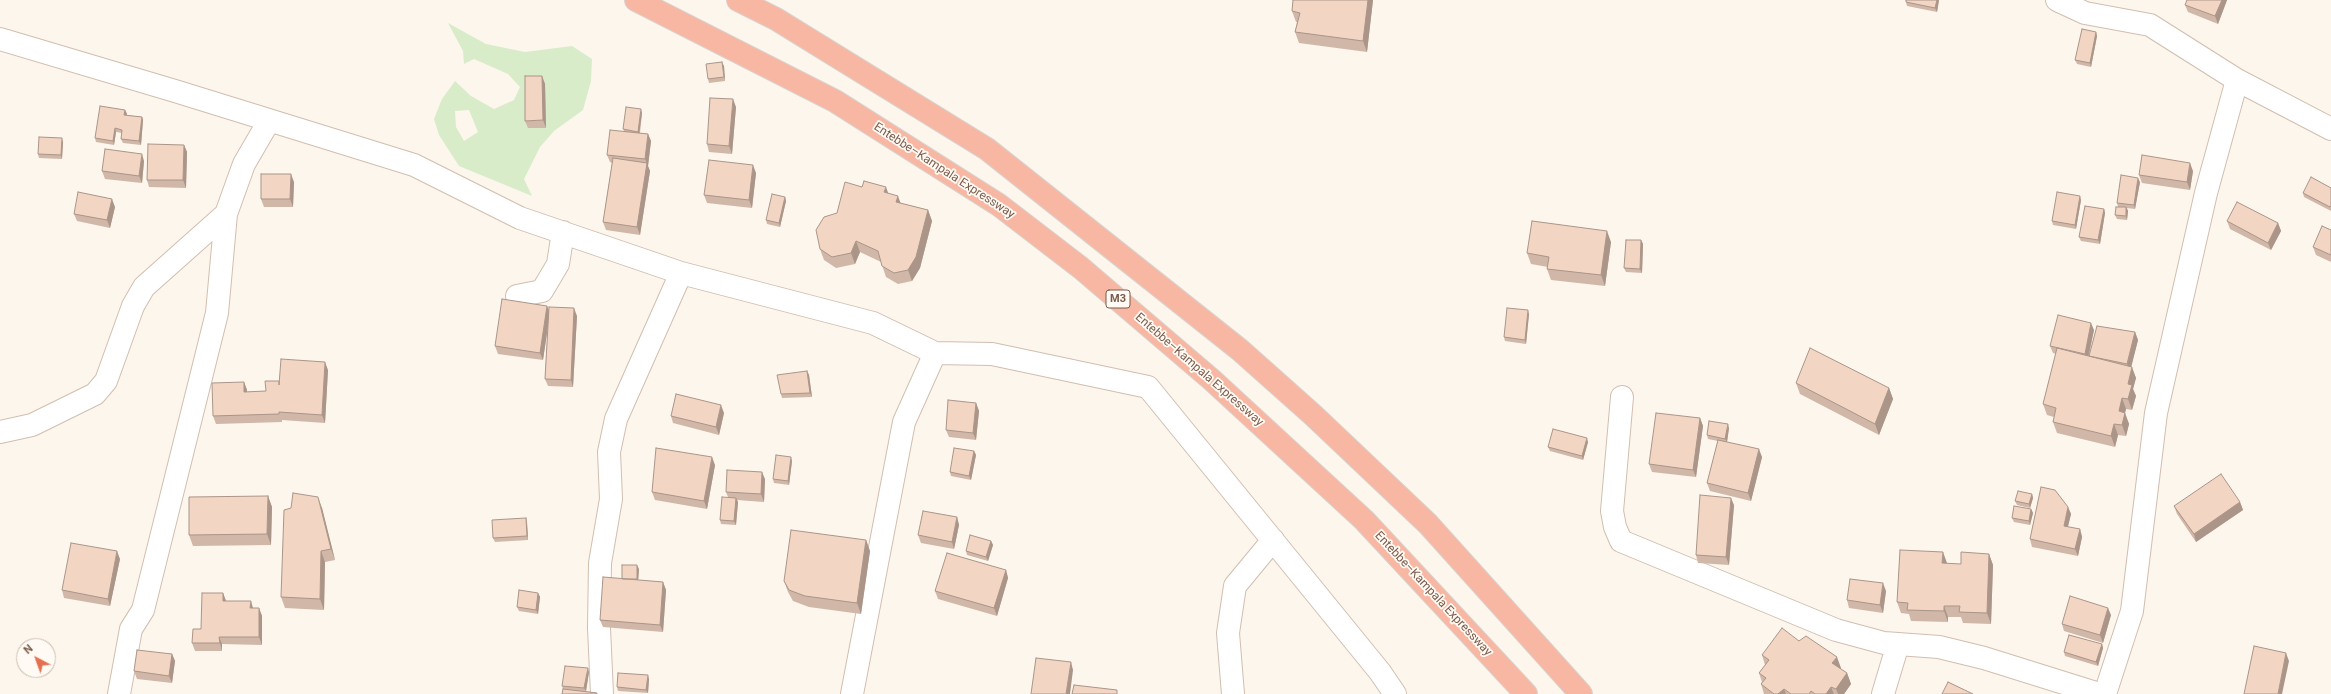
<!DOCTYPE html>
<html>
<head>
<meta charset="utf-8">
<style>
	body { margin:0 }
	#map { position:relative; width:2331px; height:694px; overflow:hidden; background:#fdf6ec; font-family:Roboto,sans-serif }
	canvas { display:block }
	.north { position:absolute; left:16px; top:638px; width:40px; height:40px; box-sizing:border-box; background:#fffaf3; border:1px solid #cabbb1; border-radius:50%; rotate:319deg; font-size:11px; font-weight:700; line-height:16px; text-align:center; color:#7a5c4d }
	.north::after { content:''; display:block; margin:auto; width:14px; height:18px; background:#e76f51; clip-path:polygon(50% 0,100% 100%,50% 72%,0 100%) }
</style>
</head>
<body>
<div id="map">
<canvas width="2331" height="694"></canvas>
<div class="north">N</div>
</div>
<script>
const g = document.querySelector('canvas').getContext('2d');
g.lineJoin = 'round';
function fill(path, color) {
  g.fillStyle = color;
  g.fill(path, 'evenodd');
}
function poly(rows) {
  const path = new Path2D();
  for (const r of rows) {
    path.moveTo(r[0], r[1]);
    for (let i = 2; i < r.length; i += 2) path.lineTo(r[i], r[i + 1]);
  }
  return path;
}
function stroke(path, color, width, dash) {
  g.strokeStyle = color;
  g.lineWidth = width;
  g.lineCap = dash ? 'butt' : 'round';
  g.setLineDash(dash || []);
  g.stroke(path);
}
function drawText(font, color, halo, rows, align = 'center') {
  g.font = font + ' Roboto,sans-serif';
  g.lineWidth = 3.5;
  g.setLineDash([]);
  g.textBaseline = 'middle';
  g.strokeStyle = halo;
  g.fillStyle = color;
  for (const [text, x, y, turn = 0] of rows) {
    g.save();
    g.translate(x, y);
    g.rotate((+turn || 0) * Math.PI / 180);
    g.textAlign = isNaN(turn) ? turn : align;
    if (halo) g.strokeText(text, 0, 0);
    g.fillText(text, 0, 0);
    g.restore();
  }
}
const green = poly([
	[448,23,486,44,525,52,572,46,592,59,591,81,583,110,554,131,540,147,524,179,532,196,459,166,439,135,434,119,442,99,455,81,471,96,494,109,514,100,520,87,508,74,474,59,464,64,463,51],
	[469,110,478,132,464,141,456,127,455,111]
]);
const street = poly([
	[2057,0,2085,13,2150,25,2237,80,2331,129],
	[0,39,175,91,414,165,520,218,681,273,873,323,935,353,992,354,1148,387,1380,672,1395,694],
	[517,296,542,291,558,264,563,232],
	[1622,397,1612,511,1615,527,1621,541,1836,630,1884,643,1939,647,1984,658,2099,694],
	[0,432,32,425,95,394,106,381,133,306,144,287,226,214,244,164,269,121],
	[119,694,131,629,143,610,217,313,226,214],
	[602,694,599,628,600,563,611,499,609,452,616,419,681,273],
	[852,694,904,422,935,353],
	[1233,694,1228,633,1235,586,1273,540],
	[1883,694,1898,644],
	[2105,694,2132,611,2156,413,2206,193,2237,80]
]);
const highway = poly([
	[636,0,835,101,999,205,1081,268,1212,380,1364,520,1526,694],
	[738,0,776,19,987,149,1240,350,1313,415,1428,524,1581,694]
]);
const wall = poly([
	[1373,0,1367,52,1299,43,1295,32,1297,22,1296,22,1292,11],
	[1939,0,1937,12,1907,6,1906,2],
	[2227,0,2218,24,2188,12,2185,5],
	[2096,32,2097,36,2091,67,2077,64,2075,60],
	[724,66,725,81,709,83,708,79],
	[542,76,545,84,546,128,528,128,525,121],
	[736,107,732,154,709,152,707,144],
	[125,110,127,114,126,115,142,117,143,120,141,145,123,143,121,139,122,133,116,132,114,145,96,142,95,138],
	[642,113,640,133,648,134,651,141,648,166,650,171,640,235,606,230,603,222,612,163,610,162,607,155,624,131,623,129],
	[63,142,62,159,39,158,38,154],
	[184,145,187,152,186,188,149,187,147,180],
	[144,161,142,183,105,179,102,171],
	[2193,171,2190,190,2142,183,2139,175],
	[756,173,752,208,707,203,704,195],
	[294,182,293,207,264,207,261,199],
	[2140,182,2135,209,2127,208,2128,211,2127,220,2117,219,2115,215,2118,207,2117,203],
	[2331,188,2331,211,2304,197,2303,193],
	[888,193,901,203,928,210,932,221,920,268,912,281,898,284,886,277,881,262,860,252,855,264,836,268,824,260,820,249,837,213],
	[785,197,786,201,780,227,767,224,766,220],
	[2081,200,2076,229,2053,225,2052,221],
	[115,207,110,228,77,221,74,214],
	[2104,209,2105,213,2100,244,2081,241,2079,237],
	[2227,221,2278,223,2281,231,2271,250,2230,229],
	[2331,230,2331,262,2316,255,2313,247],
	[1641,240,1643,244,1642,273,1626,272,1624,268],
	[1611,242,1605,286,1551,280,1547,269,1548,267,1531,264,1527,253],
	[547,306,549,311,577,316,573,387,548,386,545,379,548,326,543,360,498,354,495,346],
	[1529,314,1526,344,1505,341,1504,337],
	[2094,330,2089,356,2135,332,2138,340,2131,366,2136,378,2133,389,2136,396,2132,410,2126,409,2125,413,2129,424,2126,436,2118,435,2115,447,2057,433,2053,422,2054,417,2047,415,2043,404,2056,354,2053,353,2050,346],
	[328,370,325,423,282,420,282,422,216,424,213,416,244,382,247,390,247,392,266,391,279,381,280,383],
	[807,371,809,375,812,397,782,398,781,394],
	[1796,383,1889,388,1893,399,1879,435,1800,394],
	[976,403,979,411,976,440,949,437,946,430],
	[724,413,719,435,673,423,671,416],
	[1700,418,1703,426,1696,477,1652,472,1649,464],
	[1729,428,1727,442,1762,457,1751,501,1710,491,1707,483,1718,441,1708,439,1707,435],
	[1588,442,1583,460,1550,451,1548,447],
	[974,451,976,455,971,480,951,476,950,472],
	[792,461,789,485,774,483,773,479],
	[715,465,707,509,655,500,652,492],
	[765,479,764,502,737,500,738,502,736,525,721,524,720,520,728,497,726,492],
	[2032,494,2033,498,2030,508,2017,505,2015,501],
	[268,496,272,507,271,545,193,546,189,535],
	[2240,502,2243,510,2196,542,2177,514,2174,506],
	[1734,505,1729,565,1698,563,1696,555],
	[2068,507,2071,514,2068,527,2080,529,2082,537,2078,556,2032,547,2030,539],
	[322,508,335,560,325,562,324,610,285,608,281,597],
	[2031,509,2033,513,2030,525,2014,522,2012,518],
	[957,517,959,525,954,549,921,543,918,535],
	[526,518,527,522,528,540,495,542,493,538],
	[866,540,870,551,861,614,809,607,793,601,788,592,784,581],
	[991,541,993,545,988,561,967,555,966,551],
	[1989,554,1993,565,1991,624,1963,623,1961,617,1948,617,1948,622,1911,621,1909,614,1901,613,1897,602,1947,563,1947,564,1961,564],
	[120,559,110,606,64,598,62,590],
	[639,569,638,580,663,582,666,590,663,632,603,627,600,620,622,579],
	[1006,570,1008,578,997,616,938,599,935,591],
	[1886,591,1883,613,1849,608,1847,600],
	[223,593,226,601,253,608,259,608,262,616,262,645,222,644,222,651,195,651,192,643],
	[538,593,540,597,538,614,519,611,517,607],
	[2111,615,2103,643,2064,631,2062,624],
	[1799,641,1841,668,1841,669,1847,673,1851,684,1844,694,1764,694,1761,684,1762,682,1759,673,1765,665,1762,655],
	[2102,644,2103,648,2098,666,2065,656,2064,652],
	[172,654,175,661,172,683,137,679,134,671],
	[589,672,586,691,597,693,597,694,562,694,563,689,562,686],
	[649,679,648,693,618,691,617,687]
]);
const shadedWall = poly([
	[1368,0,1373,0,1367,52,1363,41],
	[1937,0,1939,0,1937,12,1935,8],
	[2222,0,2227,0,2218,24,2215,16],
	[2096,32,2097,36,2091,67,2090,63],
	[722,62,724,66,725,81,724,77],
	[542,76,545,84,546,128,543,120],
	[733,99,736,107,732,154,729,146],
	[641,109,642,113,639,135,638,132],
	[125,110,127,114,125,119,124,115],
	[142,117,143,120,141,145,139,141],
	[115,128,116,132,114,145,113,141],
	[648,134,651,141,648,166,650,171,640,235,637,227,647,164,645,159],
	[62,138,63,142,62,159,61,155],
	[184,145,187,152,186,188,183,180],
	[142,154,144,161,142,183,139,176],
	[2190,163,2193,171,2190,190,2187,182],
	[753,165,756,173,752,208,749,200],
	[291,174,294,182,293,207,290,199],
	[2138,178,2140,182,2135,209,2134,205],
	[886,187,890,198,884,192],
	[898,196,902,207,896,202],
	[2080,196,2081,200,2076,229,2075,225],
	[785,197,786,201,780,227,779,223],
	[112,199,115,207,110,228,107,220],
	[2126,207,2128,211,2127,220,2126,216],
	[2104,209,2105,213,2100,244,2098,240],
	[928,210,932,221,920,268,912,281,908,270],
	[2278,223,2281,231,2271,250,2268,243],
	[1607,231,1611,242,1605,286,1601,275],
	[1641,240,1643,244,1642,273,1640,269],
	[856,241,860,252,855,264,851,253],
	[547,306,550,313,543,360,540,353],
	[574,308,577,316,573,387,571,380],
	[1528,310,1529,314,1526,344,1525,340],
	[2091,323,2094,330,2087,362,2085,354],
	[2135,332,2138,340,2130,372,2127,364],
	[325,362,328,370,325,423,322,415],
	[2132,367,2136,378,2133,389,2136,396,2132,410,2128,399,2128,384],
	[807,371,809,375,812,397,810,393],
	[244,382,247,390,246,400,244,392],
	[1889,388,1893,399,1879,435,1875,424],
	[2122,398,2126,409,2125,413,2129,424,2126,436,2122,425,2119,411],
	[976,403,979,411,976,440,973,433],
	[721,405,724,413,719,435,716,427],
	[1700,418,1703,426,1696,477,1693,470],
	[1728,424,1729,428,1727,442,1725,439],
	[2114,424,2118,435,2115,447,2111,436],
	[1587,438,1588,442,1583,460,1582,456],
	[1759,449,1762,457,1751,501,1748,493],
	[974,451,976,455,971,480,969,476],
	[712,457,715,465,707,509,704,501],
	[791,457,792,461,789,485,788,481],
	[762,472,765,479,764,502,761,494],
	[2032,494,2033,498,2030,508,2029,504],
	[268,496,272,507,271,545,267,534],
	[318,497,322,508,335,560,331,549],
	[736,498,738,502,736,525,734,521],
	[1731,498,1734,505,1729,565,1726,557],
	[2240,502,2243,510,2196,542,2194,534],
	[2068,507,2071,514,2066,534,2064,526],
	[2031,509,2033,513,2030,525,2029,521],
	[957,517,959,525,954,549,952,542],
	[526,518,527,522,528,540,527,536],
	[2080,529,2082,537,2078,556,2075,549],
	[866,540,870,551,861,614,857,603],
	[991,541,993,545,988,561,986,557],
	[117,551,120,559,110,606,108,599],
	[321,551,325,562,324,610,320,599],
	[1943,552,1947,563,1946,574,1942,563],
	[1989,554,1993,565,1991,624,1987,613],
	[637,565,639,569,638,583,637,579],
	[1006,570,1008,578,997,616,994,608],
	[663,582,666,590,663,632,660,625],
	[1883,583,1886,591,1883,613,1880,605],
	[223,593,226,601,223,601],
	[538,593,540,597,538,614,536,610],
	[251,601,253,608,250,608],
	[1944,606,1948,617,1948,622,1944,611],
	[259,608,262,616,262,645,259,637],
	[2108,608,2111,615,2103,643,2100,635],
	[219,637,222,644,222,651,220,643],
	[2102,644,2103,648,2098,666,2096,662],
	[2286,653,2289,661,2282,694,2278,694],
	[172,654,175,661,172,683,169,676],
	[1837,657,1841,668,1836,674,1832,663],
	[1071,662,1073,670,1070,694,1066,694],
	[588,668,589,672,586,691,584,688],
	[1847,673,1851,684,1844,694,1838,694,1836,689],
	[648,675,649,679,648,693,646,690],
	[1831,687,1834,694,1826,694],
	[1784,689,1786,694,1778,694]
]);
const building = poly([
	[1293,0,1368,0,1363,41,1295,32,1300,13,1292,11,1293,0],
	[1906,0,1937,0,1935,8,1906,2,1906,0],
	[2187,0,2222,0,2215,16,2185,5,2187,0],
	[2082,29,2096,32,2090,63,2075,60,2082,29],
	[722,62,724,77,708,79,706,64,722,62],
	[525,76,542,76,543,120,525,121,525,76],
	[710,98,733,99,729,146,707,144,710,98],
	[100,106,125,110,124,115,142,117,139,141,121,139,122,130,115,128,113,141,95,138,100,106],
	[626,107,641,109,638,132,623,129,626,107],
	[610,130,648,134,645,159,607,155,610,130],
	[39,137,62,138,61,155,38,154,39,137],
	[148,144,184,145,183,180,147,180,148,144],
	[105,149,142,154,139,176,102,171,105,149],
	[2142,155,2190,163,2187,182,2139,175,2142,155],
	[613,158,647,163,637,227,603,222,613,158],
	[709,160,753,165,749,200,704,195,709,160],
	[261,174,291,174,290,199,261,199,261,174],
	[2121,175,2138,178,2134,205,2117,203,2121,175],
	[2311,177,2331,188,2331,206,2330,207,2303,193,2311,177],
	[864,181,886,187,884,192,898,196,896,202,928,210,916,257,908,270,894,273,882,266,878,251,856,241,851,253,832,257,820,249,816,230,824,217,837,213,845,182,862,187,864,181],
	[78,192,112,199,107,220,74,214,78,192],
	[2057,192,2080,196,2075,225,2052,221,2057,192],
	[772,194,785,197,779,223,766,220,772,194],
	[2237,202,2278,223,2268,243,2227,221,2237,202],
	[2085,206,2104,209,2098,240,2079,237,2085,206],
	[2116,207,2126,207,2126,216,2115,215,2116,207],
	[1532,221,1607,231,1601,275,1547,269,1549,257,1527,253,1532,221],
	[2322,226,2331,230,2331,255,2313,247,2322,226],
	[1626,240,1641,240,1640,269,1624,268,1626,240],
	[502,299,547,306,540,353,495,346,502,299],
	[549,307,574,308,571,380,545,379,549,307],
	[1507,308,1528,310,1525,340,1504,337,1507,308],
	[2058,315,2091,323,2085,354,2050,346,2058,315],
	[2097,326,2135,332,2127,364,2089,356,2097,326],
	[1810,348,1889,388,1875,424,1796,383,1810,348],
	[2057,348,2132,367,2128,384,2132,385,2128,399,2122,398,2119,411,2125,413,2122,425,2114,424,2111,436,2053,422,2056,408,2043,404,2057,348],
	[281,359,325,362,322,415,279,412,279,414,213,416,212,383,244,382,244,392,266,391,265,381,279,381,279,385,281,359],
	[807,371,810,393,781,394,777,375,807,371],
	[676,394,721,405,716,427,671,416,676,394],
	[948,400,976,403,973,433,946,430,948,400],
	[1656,413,1700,418,1693,470,1649,464,1656,413],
	[1709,421,1728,424,1725,439,1707,435,1709,421],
	[1553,429,1587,438,1582,456,1548,447,1553,429],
	[1718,440,1759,449,1748,493,1707,483,1718,440],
	[656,448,712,457,704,501,652,492,656,448],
	[954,448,974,451,969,476,950,472,954,448],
	[776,455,791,457,788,481,773,479,776,455],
	[727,470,762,472,761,494,726,492,727,470],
	[2221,474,2240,502,2194,534,2174,506,2221,474],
	[2041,487,2055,490,2068,507,2064,526,2080,529,2075,549,2030,539,2041,487],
	[2018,491,2032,494,2029,504,2015,501,2018,491],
	[293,493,318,497,331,549,321,551,320,599,281,597,284,510,291,508,293,493],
	[1700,495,1731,498,1726,557,1696,555,1700,495],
	[268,496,267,534,189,535,189,497,268,496],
	[722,497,736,498,734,521,720,520,722,497],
	[2014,506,2031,509,2029,521,2012,518,2014,506],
	[923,511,957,517,952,542,918,535,923,511],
	[526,518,527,536,493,538,492,520,526,518],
	[791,530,866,540,857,603,805,596,789,590,784,581,791,530],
	[970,535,991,541,986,557,966,551,970,535],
	[71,543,117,551,108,599,62,590,71,543],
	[1900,550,1943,552,1942,563,1961,564,1961,552,1989,554,1987,613,1959,612,1960,606,1944,606,1944,611,1907,610,1908,603,1897,602,1900,550],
	[947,553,1006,570,994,608,935,591,947,553],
	[622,565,637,565,637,579,622,579,622,565],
	[603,577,663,582,660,625,600,620,603,577],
	[1850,579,1883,583,1880,605,1847,600,1850,579],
	[519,590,538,593,536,610,517,607,519,590],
	[202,593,223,593,223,601,251,601,250,608,259,608,259,637,219,637,220,643,192,643,193,629,201,629,202,593],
	[2070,596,2108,608,2100,635,2062,624,2070,596],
	[1782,628,1799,641,1806,636,1837,657,1832,663,1847,673,1836,689,1831,687,1826,694,1815,694,1811,691,1809,694,1791,694,1784,689,1778,694,1774,694,1761,684,1766,678,1759,673,1769,660,1762,655,1782,628],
	[2069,635,2102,644,2096,662,2064,652,2069,635],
	[2254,646,2286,653,2278,694,2244,694,2254,646],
	[137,650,172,654,169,676,134,671,137,650],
	[1036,658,1071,662,1066,694,1031,694,1036,658],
	[565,666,588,668,584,688,562,686,565,666],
	[618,673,648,675,646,690,617,687,618,673],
	[1948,682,1973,694,1942,694,1948,682],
	[1074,685,1117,690,1117,694,1072,694,1074,685],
	[563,689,597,693,597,694,562,694,563,689]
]);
const shields = [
	[1118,299,24]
];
const shieldNames = [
	["M3",1118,299]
];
const streetNames = [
	["Entebbe–Kampala Expressway",944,171,33],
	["Entebbe–Kampala Expressway",1199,370,41],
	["Entebbe–Kampala Expressway",1433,594,47]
];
fill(green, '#d8ecc9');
stroke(street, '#d1beb0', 24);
stroke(highway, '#dad1cd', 24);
stroke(street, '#fff', 22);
stroke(highway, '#f7b7a3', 22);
fill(wall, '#d1b7a8');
fill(shadedWall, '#aa9588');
fill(building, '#f3d5c3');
stroke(building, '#aa9588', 1);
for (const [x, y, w] of shields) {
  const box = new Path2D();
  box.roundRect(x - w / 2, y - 9, w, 18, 3);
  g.fillStyle = '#fffaf3';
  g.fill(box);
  stroke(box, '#7a5c4d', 1);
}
drawText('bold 11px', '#7a5c4d', null, shieldNames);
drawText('12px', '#7a5c4d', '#fffaf3', streetNames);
</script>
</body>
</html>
